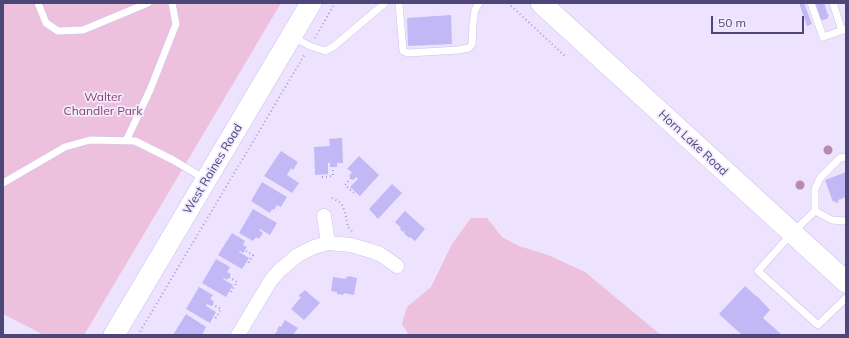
<!DOCTYPE html>
<html>
<head>
<meta charset="utf-8">
<style>
	body { margin:0 }
	#map { position:relative; width:849px; height:338px; overflow:hidden; background:#ede3fe; font-family:Mulish,sans-serif }
	canvas { display:block }
	.frame { position:absolute; inset:0; border:4px solid #4c4778; pointer-events:none }
	.scale { position:absolute; left:711px; top:16px; width:93px; height:18px; box-sizing:border-box; border:2px solid #4c4778; border-top:0; padding-left:5px; font-size:12px; line-height:14px; white-space:nowrap; color:#4c4778; -webkit-text-stroke:3px #f2ebff; paint-order:stroke }
</style>
</head>
<body>
<div id="map">
<canvas width="849" height="338"></canvas>
<div class="frame"></div>
<div class="scale">50 m</div>
</div>
<script>
const g = document.querySelector('canvas').getContext('2d');
g.lineJoin = 'round';
function fill(path, color) {
  g.fillStyle = color;
  g.fill(path, 'evenodd');
}
function poly(rows) {
  const path = new Path2D();
  for (const r of rows) {
    path.moveTo(r[0], r[1]);
    for (let i = 2; i < r.length; i += 2) path.lineTo(r[i], r[i + 1]);
  }
  return path;
}
function stroke(path, color, width, dash) {
  g.strokeStyle = color;
  g.lineWidth = width;
  g.lineCap = dash ? 'butt' : 'round';
  g.setLineDash(dash || []);
  g.stroke(path);
}
function drawText(font, color, halo, rows, align = 'center') {
  g.font = font + ' Mulish,sans-serif';
  g.lineWidth = 3.5;
  g.setLineDash([]);
  g.textBaseline = 'middle';
  g.strokeStyle = halo;
  g.fillStyle = color;
  for (const [text, x, y, turn = 0] of rows) {
    g.save();
    g.translate(x, y);
    g.rotate((+turn || 0) * Math.PI / 180);
    g.textAlign = isNaN(turn) ? turn : align;
    if (halo) g.strokeText(text, 0, 0);
    g.fillText(text, 0, 0);
    g.restore();
  }
}
const green = poly([
	[3,3,281,3,84,335,44,335,3,314],
	[471,218,487,218,502,237,519,246,548,255,585,272,661,335,409,335,402,324,407,307,431,287,452,244]
]);
const building = poly([
	[799,3,804,3,812,24,807,26],
	[815,3,824,3,827,12,826,12,829,15,827,19,821,20,820,20,819,17,819,15],
	[451,15,452,44,408,46,407,18],
	[342,138,343,163,337,163,337,167,330,167,330,163,328,163,328,174,315,175,314,147,330,146,329,139],
	[281,151,298,162,293,170,291,168,287,175,299,183,292,193,264,176],
	[359,156,379,175,360,196,350,187,358,179,356,177,353,180,349,176,352,172,347,169],
	[846,172,846,197,838,200,839,202,836,203,835,201,833,202,825,180],
	[262,182,287,197,281,207,277,205,274,210,272,209,270,213,251,201],
	[392,184,402,193,378,219,369,209],
	[253,209,277,223,270,235,260,229,259,230,263,233,259,239,256,237,253,241,239,233],
	[405,211,425,229,415,241,410,237,409,238,404,233,405,232,404,231,403,232,400,229,401,228,395,222],
	[232,233,245,241,243,245,247,247,243,253,240,251,239,252,249,258,242,269,218,255],
	[216,259,230,267,227,272,231,274,227,280,224,278,223,279,233,285,226,297,202,283],
	[349,276,357,278,354,295,344,293,343,295,337,294,337,292,331,291,333,277,346,279,346,277,348,277],
	[745,286,757,297,757,296,770,310,763,318,782,335,742,335,719,314],
	[199,287,213,295,210,299,214,301,211,306,207,304,206,306,216,312,210,323,186,309],
	[305,290,320,303,304,320,291,309,301,297,298,296],
	[186,314,206,327,202,335,173,335],
	[285,320,298,328,293,335,274,335,278,330,277,330,279,326,281,327]
]);
const path = poly([
	[508,3,566,57],
	[315,38,335,3],
	[322,177,333,176,333,167],
	[351,178,345,185,354,193],
	[332,198,339,202,342,205,345,212,348,227,352,231],
	[246,251,253,255,247,265],
	[229,277,237,282,231,292],
	[212,304,221,309,215,319],
	[138,335,305,54]
]);
const service = poly([
	[38,3,46,23,58,31,83,30,148,3],
	[399,3,403,51,408,53,458,50,469,48,472,44,473,24,475,10,479,3],
	[811,3,823,37,846,29],
	[833,3,842,31],
	[293,37,310,46,325,51,333,47,385,3],
	[126,141,150,90,176,24,172,3],
	[846,157,840,158,820,178,815,189,815,211,792,233,758,271,818,325,846,298],
	[3,183,65,147,90,140,135,141,173,160,205,179],
	[815,211,832,220,843,221,846,220]
]);
const minor = poly([
	[324,216,328,243],
	[238,335,271,280,280,270,298,255,314,247,328,243,351,245,371,251,380,254,397,266]
]);
const secondary = poly([
	[541,3,846,282],
	[114,335,311,3]
]);
const trees = [
	[828,150],
	[800,185]
];
const parkNames = [
	["Walter",103,97],
	["Chandler Park",103,111]
];
const streetNames = [
	["Horn Lake Road",693,143,43],
	["West Raines Road",213,169,-59]
];
fill(green, '#edc0dd');
fill(building, '#c2b8f5');
stroke(service, '#ccc3e8', 8);
stroke(minor, '#ccc3e8', 15);
stroke(secondary, '#c7bdeb', 22);
stroke(path, '#a59bda', 2, [1, 3]);
stroke(service, '#fff', 7);
stroke(minor, '#fff', 14);
stroke(secondary, '#fff', 21);
g.fillStyle = '#b78bad';
for (const [x, y] of trees) {
  g.beginPath();
  g.arc(x, y, 4.5, 0, 2 * Math.PI);
  g.fill();
}
drawText('12px', '#8b436a', '#f2ebff', parkNames);
drawText('12px', '#4c4778', '#f2ebff', streetNames);
</script>
</body>
</html>
